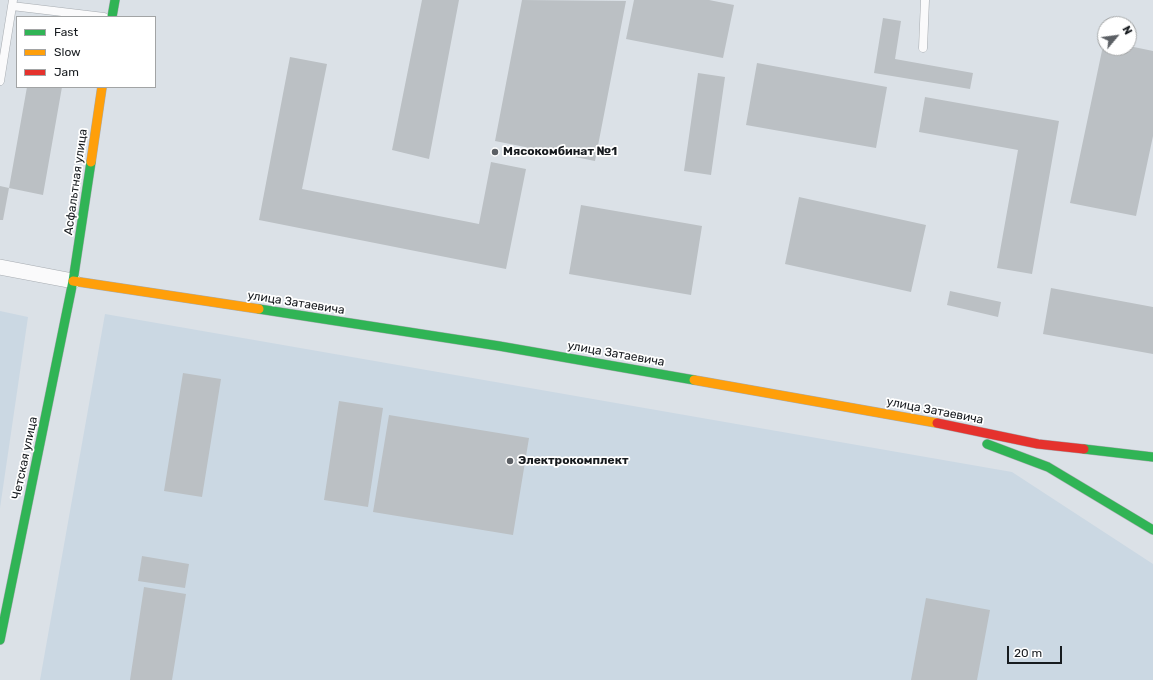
<!DOCTYPE html>
<html>
<head>
<meta charset="utf-8">
<style>
	body { margin:0 }
	#map { position:relative; width:1153px; height:680px; overflow:hidden; background:#dbe1e7; font-family:Rubik,sans-serif }
	canvas { display:block }
	.legend { position:absolute; left:16px; top:16px; width:140px; height:72px; box-sizing:border-box; background:#fff; border:1px solid #a2a4a5; margin:0; padding:5px 7px; list-style:none; font-size:12px; color:#171b1f }
	.legend li { display:flex; align-items:center; gap:8px; height:20px }
	.legend b { width:20px; border:1px solid #a2a4a5 }
	.north { position:absolute; left:1097px; top:16px; width:40px; height:40px; box-sizing:border-box; background:#fff; border:1px solid #a2a4a5; border-radius:50%; rotate:61deg; font-size:11px; font-weight:700; line-height:16px; text-align:center; color:#171b1f }
	.north::after { content:''; display:block; margin:auto; width:14px; height:18px; background:#5c6065; clip-path:polygon(50% 0,100% 100%,50% 72%,0 100%) }
	.scale { position:absolute; left:1007px; top:646px; width:55px; height:18px; box-sizing:border-box; border:2px solid #171b1f; border-top:0; padding-left:5px; font-size:12px; line-height:14px; white-space:nowrap; color:#171b1f; -webkit-text-stroke:3px #fff; paint-order:stroke }
</style>
</head>
<body>
<div id="map">
<canvas width="1153" height="680"></canvas>
<ul class="legend">
<li><b style="height:5px;background:#30b455"></b>Fast</li>
<li><b style="height:5px;background:#ff9f0a"></b>Slow</li>
<li><b style="height:5px;background:#e5322d"></b>Jam</li>
</ul>
<div class="north">N</div>
<div class="scale">20 m</div>
</div>
<script>
const g = document.querySelector('canvas').getContext('2d');
g.lineJoin = 'round';
function fill(path, color) {
  g.fillStyle = color;
  g.fill(path, 'evenodd');
}
function poly(rows) {
  const path = new Path2D();
  for (const r of rows) {
    path.moveTo(r[0], r[1]);
    for (let i = 2; i < r.length; i += 2) path.lineTo(r[i], r[i + 1]);
  }
  return path;
}
function stroke(path, color, width, dash) {
  g.strokeStyle = color;
  g.lineWidth = width;
  g.lineCap = dash ? 'butt' : 'round';
  g.setLineDash(dash || []);
  g.stroke(path);
}
function drawText(font, color, halo, rows, align = 'center') {
  g.font = font + ' Rubik,sans-serif';
  g.lineWidth = 3.5;
  g.setLineDash([]);
  g.textBaseline = 'middle';
  g.strokeStyle = halo;
  g.fillStyle = color;
  for (const [text, x, y, turn = 0] of rows) {
    g.save();
    g.translate(x, y);
    g.rotate((+turn || 0) * Math.PI / 180);
    g.textAlign = isNaN(turn) ? turn : align;
    if (halo) g.strokeText(text, 0, 0);
    g.fillText(text, 0, 0);
    g.restore();
  }
}
const built = poly([
	[0,311,28,317,0,508],
	[105,314,1012,472,1153,564,1153,680,40,680]
]);
const building = poly([
	[422,0,459,0,429,159,392,150],
	[522,0,626,1,595,161,495,141],
	[634,0,709,0,734,5,723,58,626,39],
	[883,18,901,21,895,59,973,73,970,89,874,73],
	[1104,41,1105,48,1129,48,1129,46,1153,51,1153,136,1136,216,1070,203],
	[290,57,327,64,302,189,479,224,491,162,526,169,506,269,259,220],
	[757,63,887,87,876,148,746,125],
	[698,73,725,77,711,175,684,171],
	[27,87,62,87,43,195,9,188],
	[925,97,1059,121,1032,274,997,268,1018,150,919,132],
	[0,186,9,188,3,220,0,220],
	[799,197,926,225,911,292,785,264],
	[581,205,702,226,691,295,569,274],
	[1051,288,1153,307,1153,354,1043,334],
	[950,291,1001,302,998,317,947,305],
	[183,373,221,379,202,497,164,491],
	[339,401,383,408,368,507,324,500],
	[389,415,529,438,513,535,373,512],
	[142,556,189,564,185,588,138,581],
	[144,587,186,594,172,680,130,680],
	[926,598,990,610,977,680,911,680]
]);
const lane = poly([
	[12,6,104,17],
	[923,48,925,0],
	[0,81,13,0]
]);
const street = poly([
	[0,267,73,281]
]);
const fast = poly([
	[112,17,115,0],
	[259,309,499,346,694,380],
	[987,444,1048,467,1153,530],
	[1084,449,1153,457],
	[0,640,73,281,91,162]
]);
const slow = poly([
	[91,162,102,87],
	[73,281,259,309],
	[694,380,937,423]
]);
const jam = poly([
	[937,423,1038,444,1084,449]
]);
const markers = [
	[495,152,4,"#5c6065"],
	[510,461,4,"#5c6065"]
];
const poiNames = [
	["Мясокомбинат №1",503,152],
	["Электрокомплект",518,461]
];
const streetNames = [
	["Асфальтная улица",76,182,-82],
	["улица Затаевича",296,303,9],
	["улица Затаевича",616,354,10],
	["улица Затаевича",935,411,11],
	["Четская улица",25,458,-78]
];
fill(built, '#cbd8e3');
fill(building, '#bbc0c4');
stroke(lane, '#a7acb1', 9);
stroke(street, '#a7acb1', 16);
stroke(fast, '#a7acb1', 10);
stroke(slow, '#a7acb1', 10);
stroke(jam, '#a7acb1', 10);
stroke(lane, '#fafafb', 8);
stroke(street, '#fafafb', 15);
stroke(fast, '#30b455', 9);
stroke(slow, '#ff9f0a', 9);
stroke(jam, '#e5322d', 9);
for (const [x, y, r, color] of markers) {
  const dot = new Path2D();
  dot.arc(x, y, r, 0, 2 * Math.PI);
  g.fillStyle = color;
  g.fill(dot);
  stroke(dot, '#fff', 1.5);
}
drawText('bold 12px', '#171b1f', '#fff', poiNames, 'left');
drawText('12px', '#171b1f', '#fff', streetNames);
</script>
</body>
</html>
